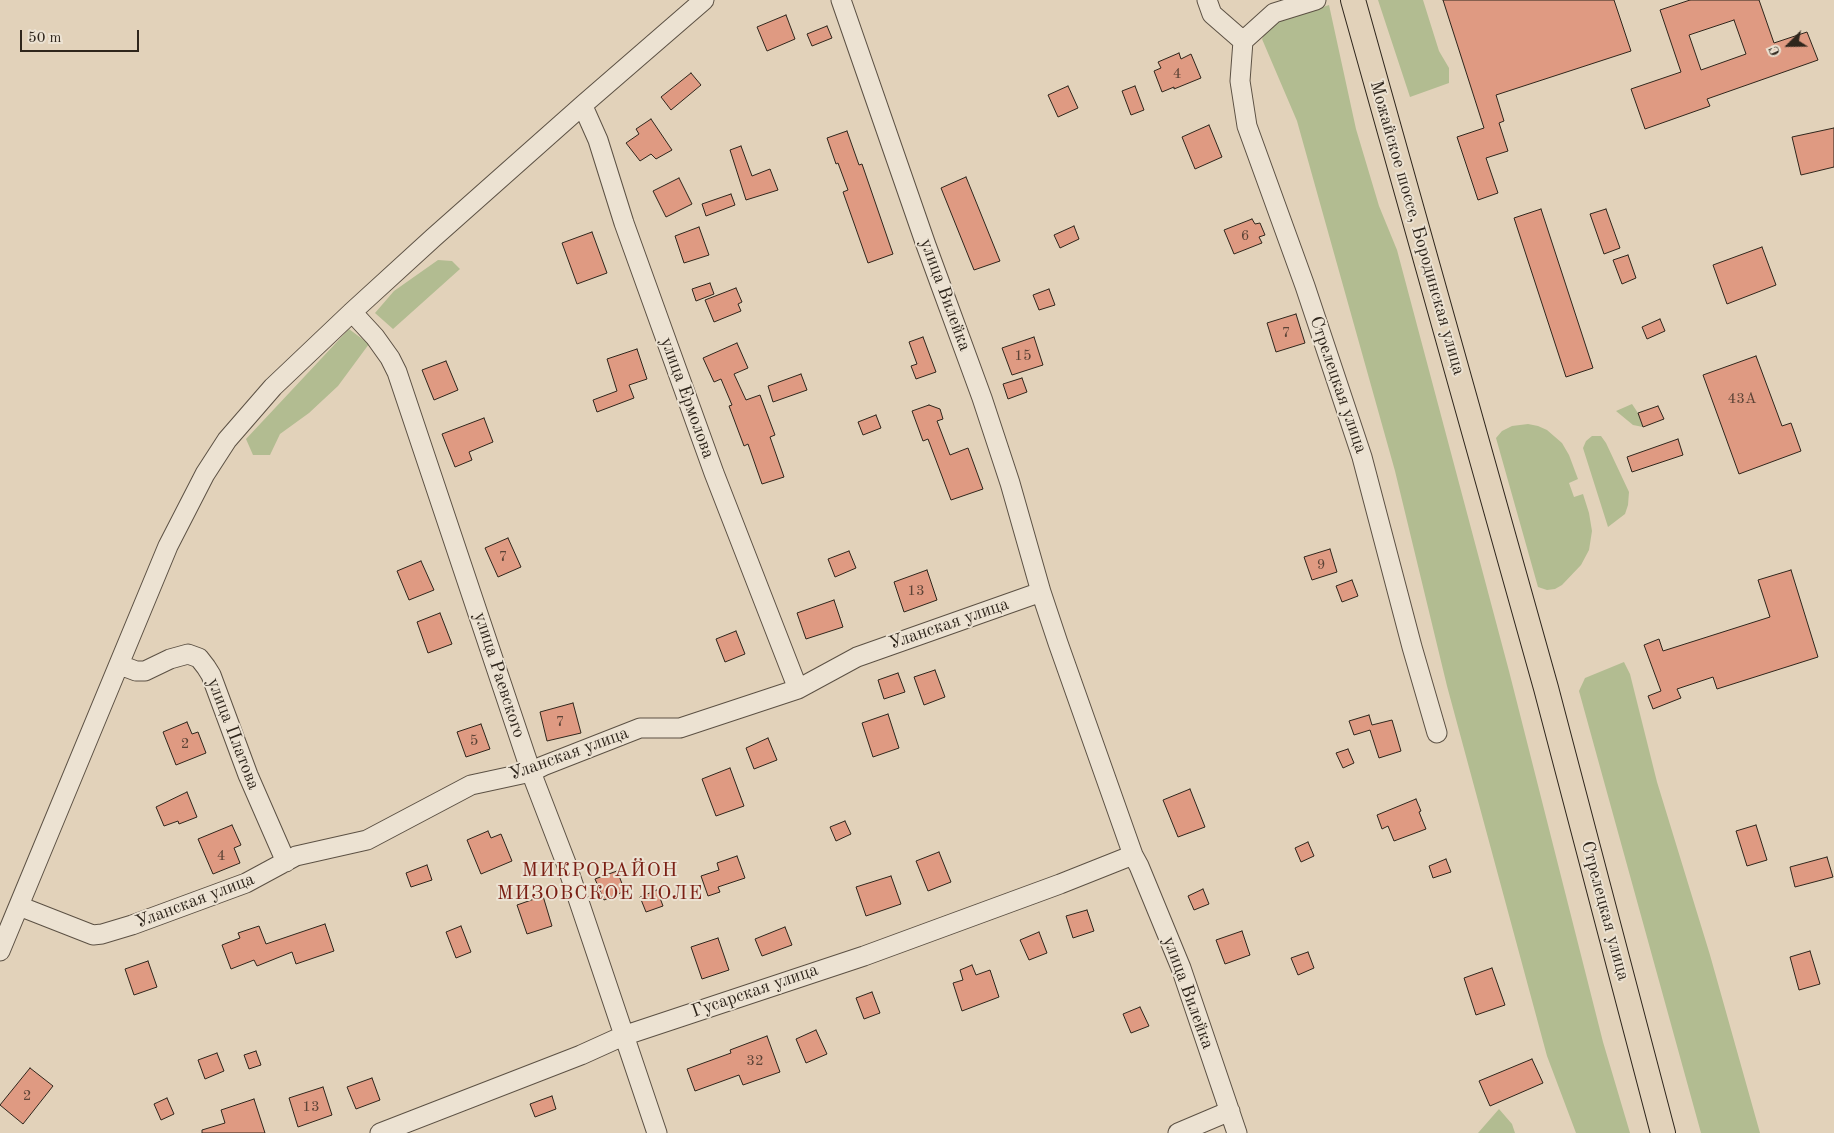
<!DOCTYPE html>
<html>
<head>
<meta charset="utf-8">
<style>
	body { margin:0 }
	#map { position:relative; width:1834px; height:1133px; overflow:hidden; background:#e2d2ba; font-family:"Old Standard TT",serif }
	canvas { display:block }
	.north { position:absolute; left:1764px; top:20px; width:50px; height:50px; -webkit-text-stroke:4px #ece2d2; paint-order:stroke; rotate:247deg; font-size:14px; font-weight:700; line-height:20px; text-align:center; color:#2f261c }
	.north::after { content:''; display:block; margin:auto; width:18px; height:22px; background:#2f261c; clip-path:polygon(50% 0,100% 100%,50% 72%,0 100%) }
	.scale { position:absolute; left:20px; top:30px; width:119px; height:22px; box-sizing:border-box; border:2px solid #2f261c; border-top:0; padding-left:6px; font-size:15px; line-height:18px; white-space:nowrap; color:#2f261c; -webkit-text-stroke:4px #ece2d2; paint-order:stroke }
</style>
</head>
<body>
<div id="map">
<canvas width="1834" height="1133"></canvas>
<div class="north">С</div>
<div class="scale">50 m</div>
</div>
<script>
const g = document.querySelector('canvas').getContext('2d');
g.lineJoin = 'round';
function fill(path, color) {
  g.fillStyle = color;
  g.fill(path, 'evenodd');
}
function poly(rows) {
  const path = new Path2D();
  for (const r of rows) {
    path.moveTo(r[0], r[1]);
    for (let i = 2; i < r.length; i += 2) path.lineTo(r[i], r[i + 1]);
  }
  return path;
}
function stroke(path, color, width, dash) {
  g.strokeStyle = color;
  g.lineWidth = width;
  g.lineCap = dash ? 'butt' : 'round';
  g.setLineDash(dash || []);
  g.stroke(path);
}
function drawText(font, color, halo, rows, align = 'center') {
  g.font = font + ' "Old Standard TT",serif';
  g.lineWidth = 4;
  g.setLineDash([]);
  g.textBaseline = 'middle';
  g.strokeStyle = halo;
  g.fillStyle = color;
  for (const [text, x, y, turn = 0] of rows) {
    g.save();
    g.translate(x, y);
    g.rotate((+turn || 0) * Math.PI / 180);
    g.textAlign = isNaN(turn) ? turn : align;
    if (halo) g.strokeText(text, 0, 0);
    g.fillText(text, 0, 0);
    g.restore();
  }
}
const green = poly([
	[1378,0,1423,0,1439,51,1449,68,1449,83,1410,97],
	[1329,5,1356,129,1379,206,1397,250,1509,671,1603,1042,1630,1133,1576,1133,1547,1056,1447,686,1395,471,1323,214,1297,121,1262,39,1271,24],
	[438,260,452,261,460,269,393,329,375,313,394,291],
	[349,329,369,344,338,386,309,413,280,434,270,455,253,455,246,439],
	[1632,404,1638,413,1643,427,1633,425,1616,411],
	[1528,424,1538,426,1547,430,1562,443,1569,455,1578,479,1569,483,1574,497,1583,494,1589,513,1592,531,1589,550,1581,565,1562,585,1555,589,1547,590,1538,587,1496,438,1502,431,1512,426],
	[1592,436,1601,436,1606,443,1629,492,1628,505,1625,514,1608,527,1583,448,1586,441],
	[1624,662,1630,674,1657,782,1710,955,1760,1133,1701,1133,1579,691,1585,678],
	[1499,1109,1512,1124,1515,1133,1478,1133]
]);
const building = poly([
	[1443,0,1614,0,1631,51,1496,95,1504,121,1499,123,1508,151,1486,158,1498,193,1478,200,1457,137,1484,128,1443,0],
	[1690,0,1759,0,1774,43,1807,32,1818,60,1707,99,1710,106,1645,129,1631,89,1681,72,1660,10,1690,0],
	[1734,20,1746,54,1701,70,1689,35,1734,20],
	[786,15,795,39,767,51,757,27,786,15],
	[827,26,832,38,812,46,807,34,827,26],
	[1179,53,1181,59,1191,54,1201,78,1174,89,1174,87,1162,92,1154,71,1161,68,1158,62,1179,53],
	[691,73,701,85,671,110,661,97,691,73],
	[1068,86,1078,108,1058,117,1048,95,1068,86],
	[1135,86,1144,110,1131,115,1122,91,1135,86],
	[651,119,672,150,656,159,651,154,640,161,626,143,639,134,636,129,651,119],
	[1209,125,1222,157,1195,169,1182,137,1209,125],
	[1834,128,1834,167,1801,175,1792,137,1834,128],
	[847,131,859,165,862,164,893,254,868,263,843,192,848,190,838,163,836,164,827,138,847,131],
	[741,146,752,176,770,169,778,190,746,200,730,150,741,146],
	[966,177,1000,261,974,270,941,188,966,177],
	[679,178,692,204,666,217,653,191,679,178],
	[731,194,735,205,706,216,702,204,731,194],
	[1541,209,1593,368,1566,377,1514,218,1541,209],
	[1606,209,1620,248,1604,254,1590,214,1606,209],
	[1252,219,1255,224,1260,223,1265,235,1259,237,1262,243,1234,254,1224,230,1252,219],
	[1074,226,1079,239,1060,248,1054,235,1074,226],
	[699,227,709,255,684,263,675,236,699,227],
	[592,232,607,273,577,284,562,243,592,232],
	[1762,247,1776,285,1727,304,1713,265,1762,247],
	[1628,255,1636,278,1622,284,1613,260,1628,255],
	[710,283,714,294,696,301,692,289,710,283],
	[736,288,742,302,738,304,741,311,714,322,705,300,736,288],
	[1049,289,1055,305,1039,310,1033,295,1049,289],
	[1296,314,1305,343,1276,352,1267,323,1296,314],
	[1660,319,1665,331,1647,339,1642,327,1660,319],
	[923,337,936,372,916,379,911,366,917,364,909,342,923,337],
	[1034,337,1043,365,1012,375,1002,348,1034,337],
	[737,343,748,368,734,374,746,400,760,395,775,435,770,437,784,477,762,484,748,444,744,446,729,406,732,405,721,379,714,382,703,358,737,343],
	[637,349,647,379,629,385,634,398,597,412,593,400,617,391,607,359,637,349],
	[1756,356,1782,426,1791,423,1801,451,1739,474,1703,375,1756,356],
	[446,361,458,390,434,400,422,370,446,361],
	[801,374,807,390,773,402,768,386,801,374],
	[1022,378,1027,392,1008,399,1003,384,1022,378],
	[929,405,940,409,943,419,937,421,950,455,968,448,983,489,951,500,928,439,923,441,912,411,929,405],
	[1658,406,1664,419,1643,427,1638,413,1658,406],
	[876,415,881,428,863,435,858,422,876,415],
	[484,418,493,442,469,452,472,460,455,467,442,434,484,418],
	[1678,439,1683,455,1632,472,1627,457,1678,439],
	[508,538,521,567,498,577,485,548,508,538],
	[1330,549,1337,572,1312,580,1304,557,1330,549],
	[849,551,856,568,835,577,828,559,849,551],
	[421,561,434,590,409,600,397,571,421,561],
	[927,570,937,600,904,612,894,582,927,570],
	[1791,570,1818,657,1717,689,1713,677,1677,689,1681,698,1653,709,1648,696,1661,691,1644,645,1659,639,1663,651,1770,617,1758,580,1791,570],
	[1352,580,1358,596,1342,602,1336,586,1352,580],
	[834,600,843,627,806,639,797,613,834,600],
	[440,613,452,644,428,653,417,622,440,613],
	[736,631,745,654,725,662,716,639,736,631],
	[935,670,945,697,924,705,914,677,935,670],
	[898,673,905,692,884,699,878,680,898,673],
	[573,703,581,733,547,741,540,712,573,703],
	[888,714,899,748,873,757,862,723,888,714],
	[1369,715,1372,725,1392,720,1401,751,1379,758,1370,730,1354,735,1349,721,1369,715],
	[187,722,192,734,198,732,206,753,176,765,163,732,187,722],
	[481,724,490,749,466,757,457,732,481,724],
	[768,738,777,760,754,769,746,748,768,738],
	[1348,749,1354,763,1343,768,1336,753,1348,749],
	[730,768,744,806,716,816,702,779,730,768],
	[1190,789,1205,827,1178,837,1163,800,1190,789],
	[187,792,197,817,179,824,178,821,164,826,156,807,187,792],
	[1416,799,1421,811,1419,812,1426,829,1394,841,1388,826,1382,829,1377,815,1416,799],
	[845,821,851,834,836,841,830,827,845,821],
	[232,825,241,845,234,848,240,863,213,874,198,839,232,825],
	[1756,825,1767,860,1747,866,1736,831,1756,825],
	[488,831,491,838,501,834,512,861,481,874,467,840,488,831],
	[1308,842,1314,856,1301,862,1295,848,1308,842],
	[939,852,951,882,928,891,916,861,939,852],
	[737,856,745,878,718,887,720,892,708,896,701,876,719,870,717,863,737,856],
	[1827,857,1833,877,1795,887,1790,867,1827,857],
	[1446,859,1451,872,1433,878,1429,866,1446,859],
	[427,865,432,880,411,887,406,873,427,865],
	[617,871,625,891,604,900,595,879,617,871],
	[891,876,901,904,866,916,856,887,891,876],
	[1203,889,1209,904,1194,910,1188,896,1203,889],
	[657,890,663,906,646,912,640,897,657,890],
	[543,896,552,926,527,934,517,905,543,896],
	[1087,910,1094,931,1073,938,1066,916,1087,910],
	[325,924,334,951,296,964,292,952,257,966,254,960,231,969,222,945,240,938,238,933,259,926,266,944,325,924],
	[461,926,471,952,456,958,446,932,461,926],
	[785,927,792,945,762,956,755,939,785,927],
	[1242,931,1250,955,1225,964,1216,940,1242,931],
	[1039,932,1047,953,1029,960,1020,940,1039,932],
	[718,938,729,970,702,979,691,947,718,938],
	[1810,951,1820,984,1799,990,1790,957,1810,951],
	[1308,952,1314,968,1298,975,1291,958,1308,952],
	[148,961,157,987,134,995,125,969,148,961],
	[972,965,976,975,990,970,999,997,962,1011,953,983,963,980,960,970,972,965],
	[1492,968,1505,1005,1476,1015,1464,978,1492,968],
	[872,992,880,1013,864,1019,856,998,872,992],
	[1140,1007,1149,1026,1131,1033,1123,1014,1140,1007],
	[816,1030,827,1054,806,1063,796,1039,816,1030],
	[767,1036,780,1072,743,1085,739,1075,695,1091,687,1069,731,1053,730,1050,767,1036],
	[256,1051,261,1065,249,1069,244,1055,256,1051],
	[217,1053,224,1071,205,1079,198,1060,217,1053],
	[1532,1059,1543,1083,1490,1106,1479,1081,1532,1059],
	[30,1068,53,1086,23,1124,0,1105,30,1068],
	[372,1078,380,1100,356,1109,347,1087,372,1078],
	[323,1087,332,1115,298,1127,289,1098,323,1087],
	[552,1096,556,1109,535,1117,530,1104,552,1096],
	[167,1098,174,1114,161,1120,154,1104,167,1098],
	[254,1099,265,1133,202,1133,202,1130,225,1123,221,1110,254,1099]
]);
const minor = poly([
	[841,0,926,245,982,398,1010,483,1041,592,1058,643,1133,855,1139,866,1181,968,1237,1133],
	[1207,0,1212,14,1243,41],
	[1316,0,1274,13,1243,41,1240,81,1247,126,1305,286,1362,457,1412,647,1437,733],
	[581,107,586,113,598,140,624,223,714,473,798,689],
	[352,312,375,337,390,358,397,372,531,772,566,863,657,1133],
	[120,665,136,671,145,671,170,659,188,654,199,658,206,667,211,675,248,775,286,862],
	[19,906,93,935,102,934,132,925,246,883,296,856,367,840,471,785,531,772,543,766,640,728,680,728,798,689,857,657,1041,592],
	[0,951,168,546,205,474,227,440,273,387,352,312,433,238,584,104,704,0],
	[380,1133,581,1055,623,1036,864,956,1060,884,1133,855],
	[1178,1133,1230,1111]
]);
const major = poly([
	[1353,0,1546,688,1663,1133]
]);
const numberNames = [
	["4",1177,74],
	["6",1245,236],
	["7",1286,333],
	["15",1023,356],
	["43А",1742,399],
	["7",503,557],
	["9",1321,565],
	["13",916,591],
	["7",560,722],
	["5",474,741],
	["2",185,744],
	["4",221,856],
	["32",755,1061],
	["2",27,1096],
	["13",311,1107]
];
const streetNames = [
	["Можайское шоссе, Бородинская улица",1417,228,74],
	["улица Вилейка",945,295,70],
	["Стрелецкая улица",1338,385,71],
	["улица Ермолова",687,398,70],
	["Уланская улица",949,624,-19],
	["улица Раевского",499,675,72],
	["улица Платова",233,734,69],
	["Уланская улица",569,754,-20],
	["Уланская улица",195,901,-21],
	["Стрелецкая улица",1605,911,75],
	["Гусарская улица",755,991,-19],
	["улица Вилейка",1188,993,70]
];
const quarterNames = [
	["МИКРОРАЙОН",600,871],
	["МИЗОВСКОЕ ПОЛЕ",600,894]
];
fill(green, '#b2bc91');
fill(building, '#df9a82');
stroke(building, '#2f261c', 1);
stroke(minor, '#5c5144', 21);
stroke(major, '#2f261c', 26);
stroke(minor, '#ece2d2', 19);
stroke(major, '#e2d2ba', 24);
drawText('15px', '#5b4336', null, numberNames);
drawText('18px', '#2f261c', '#ece2d2', streetNames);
g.letterSpacing = '1px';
drawText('20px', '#7a1f14', '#ece2d2', quarterNames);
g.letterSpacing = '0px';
</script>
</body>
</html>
